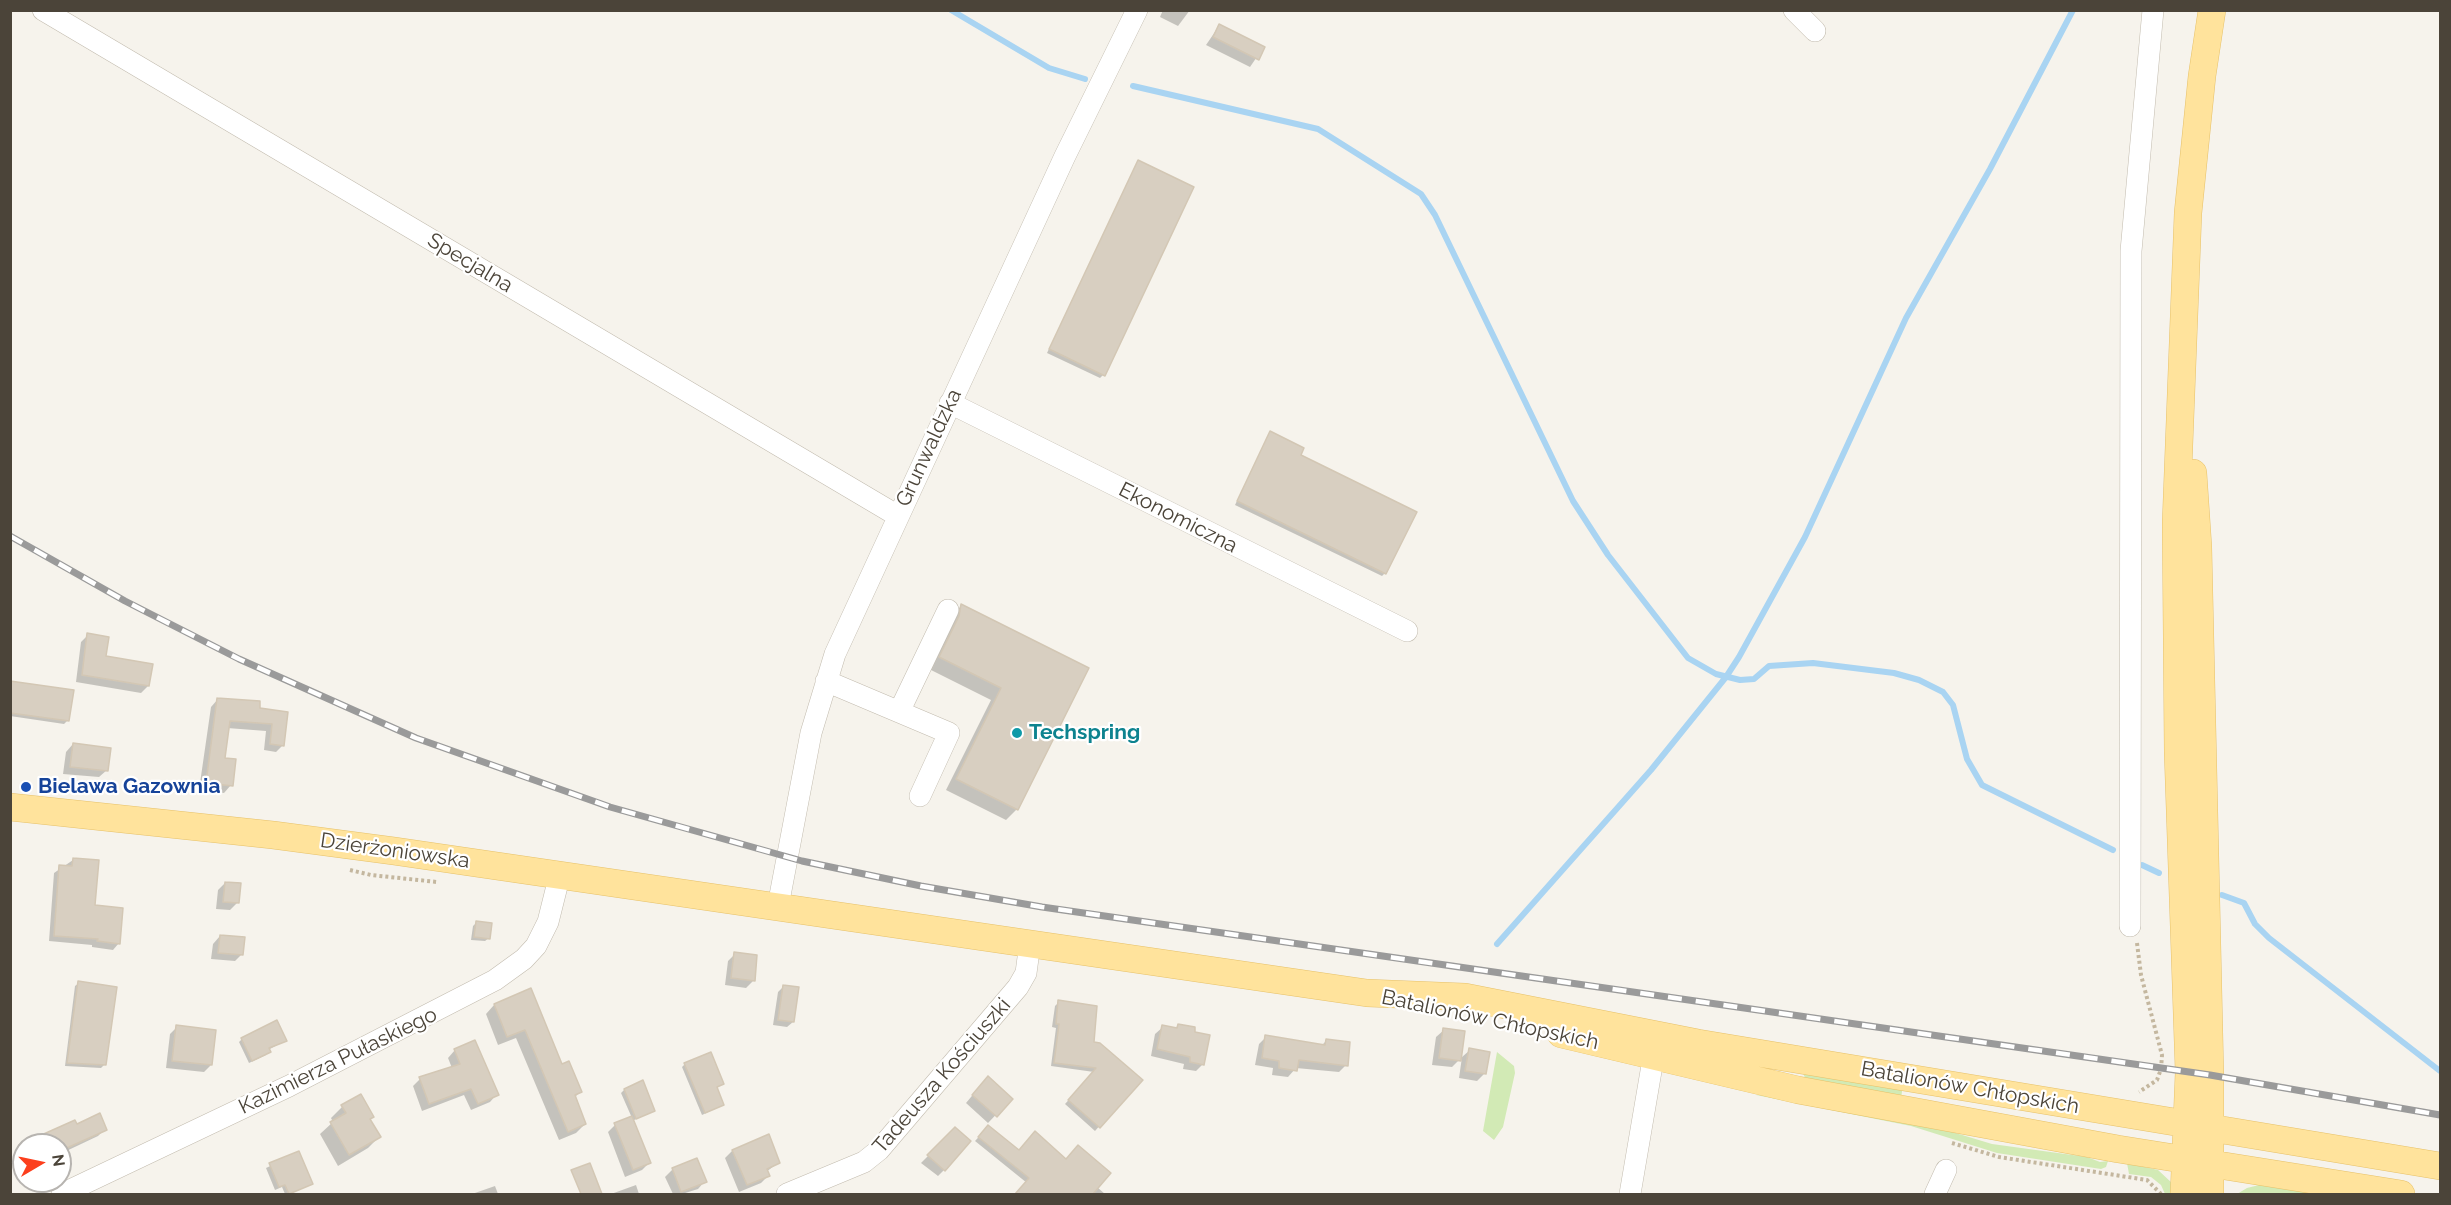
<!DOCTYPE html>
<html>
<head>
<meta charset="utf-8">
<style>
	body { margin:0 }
	#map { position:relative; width:2451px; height:1205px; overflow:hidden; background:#f6f3ec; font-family:Raleway,sans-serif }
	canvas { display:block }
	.frame { position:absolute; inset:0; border:12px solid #4b4439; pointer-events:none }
	.north { position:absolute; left:12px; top:1133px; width:60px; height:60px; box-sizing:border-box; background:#fff; border:2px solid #b7b4b0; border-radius:50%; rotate:81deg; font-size:16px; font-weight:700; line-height:24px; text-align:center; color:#4b4439 }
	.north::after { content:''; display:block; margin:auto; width:21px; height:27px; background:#fc3f1d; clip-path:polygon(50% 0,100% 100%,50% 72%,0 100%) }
</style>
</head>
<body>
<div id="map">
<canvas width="2451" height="1205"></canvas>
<div class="frame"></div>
<div class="north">N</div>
</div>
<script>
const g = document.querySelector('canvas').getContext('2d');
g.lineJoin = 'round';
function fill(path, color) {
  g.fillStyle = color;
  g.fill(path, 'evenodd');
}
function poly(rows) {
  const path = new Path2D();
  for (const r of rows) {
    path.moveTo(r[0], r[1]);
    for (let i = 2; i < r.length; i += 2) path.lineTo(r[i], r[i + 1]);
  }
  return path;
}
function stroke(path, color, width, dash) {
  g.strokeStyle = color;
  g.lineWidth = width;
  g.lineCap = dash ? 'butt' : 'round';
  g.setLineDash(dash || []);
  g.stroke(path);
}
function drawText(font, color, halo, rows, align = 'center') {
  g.font = font + ' Raleway,sans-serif';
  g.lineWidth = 4.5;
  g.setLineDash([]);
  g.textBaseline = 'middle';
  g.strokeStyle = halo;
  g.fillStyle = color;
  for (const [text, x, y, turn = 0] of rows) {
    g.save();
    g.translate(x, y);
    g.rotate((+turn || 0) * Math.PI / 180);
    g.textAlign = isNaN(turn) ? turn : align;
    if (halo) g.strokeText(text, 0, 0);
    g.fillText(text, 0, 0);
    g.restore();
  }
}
const green = poly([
	[1497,1052,1514,1066,1515,1073,1503,1127,1494,1140,1483,1131],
	[1803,1073,1903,1084,1901,1099,1805,1078],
	[1756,1095,1798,1096,1939,1128,1992,1144,2087,1157,2100,1162,2108,1161,2106,1167,2101,1169,1997,1153,1911,1126],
	[2127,1163,2158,1170,2172,1183,2176,1194,2165,1194,2161,1185,2151,1177,2129,1174],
	[2263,1184,2336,1194,2237,1194,2247,1188]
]);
const shadow = poly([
	[1163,10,1190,10,1178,26,1160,17],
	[1219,26,1263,48,1250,67,1206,45],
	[1139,162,1103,375,1100,378,1047,353],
	[1270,433,1299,456,1385,573,1382,576,1235,505],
	[961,606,1087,669,1017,809,1006,820,946,790,991,700,929,669,950,617],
	[88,635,104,657,148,686,141,693,76,682,81,642],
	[10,682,67,721,64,724,10,716],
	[218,699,286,713,283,745,276,752,264,750,266,731,227,728,223,759,231,785,224,793,199,790,211,707],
	[73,744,107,770,99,777,63,774,66,752],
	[73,860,94,906,119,943,113,950,92,947,92,945,49,941,54,873],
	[225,883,237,903,230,910,216,909,218,890],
	[476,923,489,938,485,941,471,940,473,926],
	[220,936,242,954,235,961,211,959,213,944],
	[735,954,753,981,746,988,725,985,728,961],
	[79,983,105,1064,101,1068,65,1066,75,986],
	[784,986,793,1022,787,1027,773,1025,778,992],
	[531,990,561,1066,580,1092,574,1098,585,1124,576,1133,559,1140,516,1038,498,1045,486,1014,494,1005],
	[1059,1002,1092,1043,1140,1080,1095,1131,1065,1104,1094,1072,1051,1066,1056,1028,1052,1027,1055,1006],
	[1178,1025,1203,1064,1196,1071,1183,1069,1184,1064,1151,1056,1155,1034,1163,1027,1175,1029],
	[177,1027,211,1065,204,1072,166,1068,170,1034],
	[1444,1030,1459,1060,1452,1067,1432,1065,1436,1037],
	[1266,1037,1321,1046,1326,1041,1346,1065,1339,1072,1296,1068,1288,1077,1272,1075,1273,1068,1255,1065,1259,1044],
	[242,1039,285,1041,268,1050,266,1055,249,1063,239,1042],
	[455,1050,497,1094,490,1102,471,1110,464,1095,422,1111,413,1086,420,1079,452,1068,448,1058],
	[1470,1050,1484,1074,1477,1081,1459,1078,1462,1057],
	[685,1064,722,1083,715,1088,722,1104,719,1107,702,1115,682,1067],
	[981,1085,1011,1099,988,1123,966,1103],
	[624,1090,653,1111,632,1121,649,1163,642,1170,625,1177,608,1132,615,1125,632,1118,621,1093],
	[342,1107,369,1120,379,1137,368,1148,338,1166,320,1134,333,1122,331,1118],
	[76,1126,105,1129,98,1136,60,1154,60,1145,37,1145],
	[988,1127,1019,1152,1066,1160,1105,1194,1017,1194,1027,1183,975,1141],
	[955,1129,944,1170,938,1176,921,1163],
	[732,1151,778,1163,766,1172,768,1176,761,1183,739,1192,725,1158],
	[298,1153,311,1184,285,1194,282,1187,275,1190,266,1168],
	[673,1169,705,1181,698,1189,682,1194,673,1194,665,1177],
	[636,1185,639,1194,611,1194],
	[495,1186,498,1194,472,1194]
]);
const stream = poly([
	[951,10,1049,68,1085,79],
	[1133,86,1318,129,1421,194,1435,215,1573,501,1608,555,1688,658,1716,674,1740,680,1754,679,1769,666,1813,663,1894,673,1919,680,1943,692,1953,705,1967,759,1982,785,2113,850],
	[2142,865,2159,873],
	[2222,895,2244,903,2255,924,2269,938,2440,1071],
	[1497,944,1651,770,1726,677,1739,657,1805,537,1906,318,1990,169,2073,10]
]);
const building = poly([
	[1219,24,1265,47,1259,60,1213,37,1219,24],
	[1138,160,1194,187,1105,376,1049,349,1138,160],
	[1270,431,1304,448,1301,455,1417,512,1386,574,1237,501,1270,431],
	[961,604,1089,668,1018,810,956,779,1001,688,939,657,959,616,961,604],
	[87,633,109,637,106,656,153,664,149,686,82,675,87,633],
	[10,681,74,690,69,721,10,713,10,681],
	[217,698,260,701,260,708,288,712,284,746,270,744,272,724,230,721,225,758,236,759,233,786,206,783,217,698],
	[73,743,111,748,108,771,70,767,73,743],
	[73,858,99,860,95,905,123,908,120,944,97,941,98,939,54,936,59,865,72,866,73,858],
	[225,882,241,883,239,903,223,902,225,882],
	[476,921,492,923,490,939,474,937,476,921],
	[220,935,245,937,243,955,218,953,220,935],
	[734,952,757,955,755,981,731,978,734,952],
	[78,981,117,987,106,1065,67,1063,78,981],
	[783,985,799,987,794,1022,778,1020,783,985],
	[531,988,562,1064,569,1061,582,1092,575,1095,586,1124,568,1132,525,1030,507,1037,494,1004,531,988],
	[1058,1000,1097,1006,1094,1042,1100,1043,1143,1080,1100,1128,1068,1100,1096,1068,1054,1063,1059,1024,1056,1024,1058,1000],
	[277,1020,287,1041,269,1048,271,1052,252,1061,241,1038,277,1020],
	[1178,1024,1195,1027,1195,1032,1210,1035,1204,1065,1190,1062,1190,1057,1157,1049,1162,1025,1177,1028,1178,1024],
	[176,1025,216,1030,212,1065,172,1061,176,1025],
	[1443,1028,1465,1031,1461,1061,1439,1058,1443,1028],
	[1265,1035,1325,1045,1326,1039,1350,1042,1348,1066,1299,1060,1297,1071,1279,1068,1279,1061,1262,1058,1265,1035],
	[475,1040,499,1095,478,1104,471,1089,429,1104,419,1077,460,1064,454,1049,475,1040],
	[1469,1048,1490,1052,1486,1074,1465,1071,1469,1048],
	[711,1052,724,1084,717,1087,724,1105,705,1113,684,1063,711,1052],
	[988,1076,1013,1099,997,1117,972,1095,988,1076],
	[643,1080,655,1111,636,1119,624,1089,643,1080],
	[361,1094,374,1117,370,1119,381,1137,349,1155,330,1122,346,1113,341,1105,361,1094],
	[100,1113,107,1130,60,1151,60,1145,19,1145,75,1120,77,1124,100,1113],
	[632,1116,651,1163,633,1170,614,1123,632,1116],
	[988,1125,1019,1150,1035,1131,1066,1159,1078,1145,1111,1173,1093,1194,1015,1194,1029,1178,978,1137,988,1125],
	[955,1127,971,1141,945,1171,927,1155,955,1127],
	[769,1134,780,1163,767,1169,770,1176,747,1185,732,1150,769,1134],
	[299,1151,313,1184,289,1194,285,1185,279,1187,269,1163,299,1151],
	[697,1158,707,1182,681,1192,672,1168,697,1158],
	[590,1163,602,1194,581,1194,571,1170,590,1163]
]);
const path = poly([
	[350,870,371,875,437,882],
	[2137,943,2141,975,2162,1055,2161,1069,2157,1080,2139,1092],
	[1952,1143,1999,1157,2147,1180,2161,1194]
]);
const minor = poly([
	[43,10,898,516],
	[1794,10,1815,31],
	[950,403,1407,631],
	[826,681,949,733,920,796],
	[899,712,948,610],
	[778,906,811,733,835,654,1065,156,1137,10],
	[2130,926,2131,251,2153,10],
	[62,1194,289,1086,495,980,524,959,536,946,548,922,560,874],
	[787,1194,864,1162,879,1150,1018,987,1026,973,1030,943],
	[1630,1194,1656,1042],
	[1935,1194,1946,1170]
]);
const major = poly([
	[2193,473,2198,547,2210,1075,2210,1194],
	[10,807,273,835,394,851,1367,993,1465,997,1698,1043,2440,1166],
	[1561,1034,1798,1090,2118,1149,2401,1194],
	[2184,1194,2189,1072,2178,752,2176,523,2188,213,2202,76,2212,10]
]);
const rail = poly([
	[10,536,125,601,239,659,416,738,610,807,802,861,921,886,1042,907,2210,1075,2440,1115]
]);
const markers = [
	[1017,733,6,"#0f9aa8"],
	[26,787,6,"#1a4fb4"]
];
const streetNames = [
	["Specjalna",470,263,31],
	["Grunwaldzka",929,448,-65],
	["Ekonomiczna",1178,518,27],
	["Dzierżoniowska",395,851,8],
	["Batalionów Chłopskich",1490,1020,12],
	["Kazimierza Pułaskiego",338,1061,-26],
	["Tadeusza Kościuszki",942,1076,-49],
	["Batalionów Chłopskich",1970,1088,10]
];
const cultureNames = [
	["Techspring",1029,733]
];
const transitNames = [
	["Bielawa Gazownia",38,787]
];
fill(green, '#d2eab5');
fill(shadow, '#0003');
stroke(stream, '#a9d4f2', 6);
fill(building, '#d8cfc1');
stroke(building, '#d3c7b4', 1.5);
stroke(minor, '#c2bbae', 22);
stroke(major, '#e6c16a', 28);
stroke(path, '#c4b79f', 4, [3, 3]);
stroke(minor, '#fff', 21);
stroke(major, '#ffe39c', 27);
stroke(rail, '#9a9a9a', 7);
stroke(rail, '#fff', 4.5, [14]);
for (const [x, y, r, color] of markers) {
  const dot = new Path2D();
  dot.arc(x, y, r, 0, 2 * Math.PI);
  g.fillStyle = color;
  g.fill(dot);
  stroke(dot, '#fff', 2);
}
drawText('21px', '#4b4439', '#fff', streetNames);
drawText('bold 21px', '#0d838f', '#fff', cultureNames, 'left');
drawText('bold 21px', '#164399', '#fff', transitNames, 'left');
</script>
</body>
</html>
